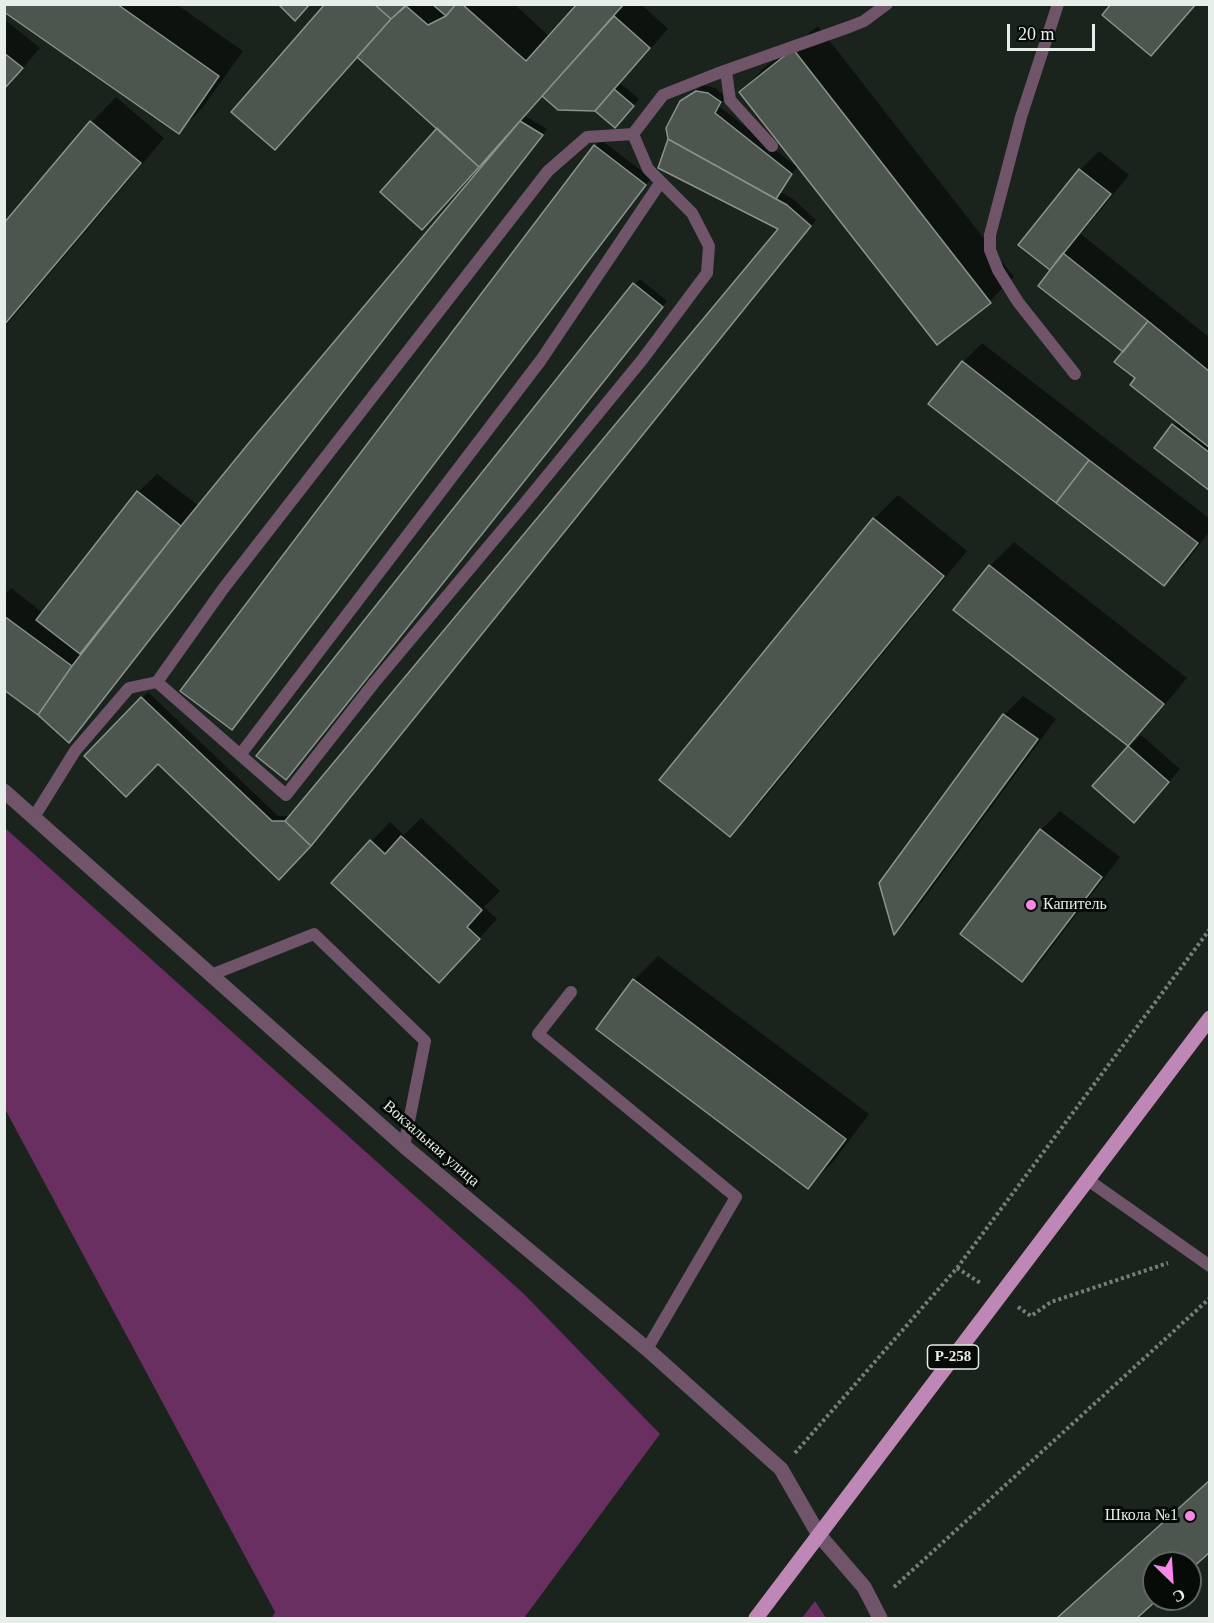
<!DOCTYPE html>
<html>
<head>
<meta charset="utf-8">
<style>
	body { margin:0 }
	#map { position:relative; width:1214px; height:1623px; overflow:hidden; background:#1a231c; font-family:"Times New Roman",serif }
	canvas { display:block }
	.frame { position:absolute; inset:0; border:6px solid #e7ede8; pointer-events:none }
	.north { position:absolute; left:1142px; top:1551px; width:60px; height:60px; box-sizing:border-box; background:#070b08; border:2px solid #616562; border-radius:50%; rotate:155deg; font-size:16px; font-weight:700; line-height:24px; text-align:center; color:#e7ede8 }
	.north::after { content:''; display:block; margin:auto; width:21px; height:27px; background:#f987e8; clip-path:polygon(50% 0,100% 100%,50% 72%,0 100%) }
	.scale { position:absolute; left:1007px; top:24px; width:88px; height:27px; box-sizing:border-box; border:3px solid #e7ede8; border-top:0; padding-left:8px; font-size:18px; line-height:21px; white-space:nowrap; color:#e7ede8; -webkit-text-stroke:4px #070b08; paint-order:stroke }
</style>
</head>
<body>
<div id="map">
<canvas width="1214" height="1623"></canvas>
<div class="frame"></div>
<div class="north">С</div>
<div class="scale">20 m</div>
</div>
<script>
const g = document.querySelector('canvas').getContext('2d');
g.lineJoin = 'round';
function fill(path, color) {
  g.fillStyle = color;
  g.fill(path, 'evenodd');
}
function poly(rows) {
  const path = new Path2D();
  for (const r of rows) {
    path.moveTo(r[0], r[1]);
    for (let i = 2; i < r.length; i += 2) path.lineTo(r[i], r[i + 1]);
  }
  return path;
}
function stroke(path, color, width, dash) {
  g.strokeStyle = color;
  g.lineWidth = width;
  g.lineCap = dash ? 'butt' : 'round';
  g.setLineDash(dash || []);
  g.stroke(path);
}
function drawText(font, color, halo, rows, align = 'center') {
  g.font = font + ' "Times New Roman",serif';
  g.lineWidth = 6;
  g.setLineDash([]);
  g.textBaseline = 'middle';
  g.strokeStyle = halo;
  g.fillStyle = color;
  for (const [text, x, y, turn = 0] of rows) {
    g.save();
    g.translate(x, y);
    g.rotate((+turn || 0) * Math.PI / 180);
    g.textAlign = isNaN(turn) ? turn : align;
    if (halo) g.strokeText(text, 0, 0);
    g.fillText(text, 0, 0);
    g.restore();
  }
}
const forest = poly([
	[5,828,523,1293,660,1434,524,1618,272,1618,275,1612,5,1109],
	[815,1601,826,1618,802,1618]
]);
const shadow = poly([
	[4,4,176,4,243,51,203,107,179,132],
	[327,4,514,4,550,37,579,4,641,4,668,29,620,83,639,99,621,120,596,110,544,95,525,116,547,129,74,736,39,713,4,688,4,595,11,588,43,613,138,492,157,474,199,506,503,144,439,129,358,56,275,148],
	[4,19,40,48,4,91],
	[818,26,1014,277,990,301,741,92,765,67],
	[703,85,715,88,725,96,720,107,797,167,780,192,793,199,816,220,317,838,279,878,158,762,86,756,148,692,278,816,291,816,780,228,681,102],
	[116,97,164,138,4,328,4,225,92,122],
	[601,140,651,178,237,722,595,146],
	[1099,151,1129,175,1081,234,1210,338,1210,489,1173,425,1178,421,1137,378,1125,352,1052,270,1020,244,1080,170],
	[640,279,667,301,291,772,635,284],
	[982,343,1210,519,1210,531,1183,566,1164,584,963,362],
	[898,495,967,551,754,811,730,835,874,519],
	[1014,542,1187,678,1152,720,1127,744,990,566],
	[1023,696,1056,719,912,915,895,933,880,883,1004,715],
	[1141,735,1180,769,1146,808,1129,747],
	[1060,811,1120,857,1041,961,1022,980,1041,830],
	[421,818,500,891,484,907,497,919,458,962,333,882,390,822,404,835],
	[658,956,869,1114,833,1162,808,1187,634,980],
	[1210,1480,1210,1550,1190,1567,1190,1563,1154,1563,1154,1599,1156,1599,1135,1618,1059,1618]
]);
const building = poly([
	[4,4,117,4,219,76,179,134,4,12,4,4],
	[278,4,310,4,295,21,278,4],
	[325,4,374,4,391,19,275,150,231,112,325,4],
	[374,4,407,4,391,19,374,4],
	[432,4,456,4,446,16,432,4],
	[456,4,462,4,526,61,577,4,624,4,479,167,357,57,391,19,406,6,428,25,446,16,456,4],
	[1111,4,1196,4,1151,56,1102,15,1111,4],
	[614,16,650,48,595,111,558,110,542,96,614,16],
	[793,49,991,303,937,345,739,92,793,49],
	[4,53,23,68,4,89,4,53],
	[614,89,634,106,615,128,595,111,614,89],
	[696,91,708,93,721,102,715,113,792,174,776,199,668,139,666,128,680,101,696,91],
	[90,121,141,163,4,325,4,223,90,121],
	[520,121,543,135,69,743,38,715,72,666,181,526,248,444,520,121],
	[437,128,479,167,422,230,380,192,437,128],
	[668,139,787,205,811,226,311,846,285,821,778,229,658,168,668,139],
	[594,145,646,185,232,730,180,691,594,145],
	[1079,169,1111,194,1050,270,1018,245,1079,169],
	[1063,253,1148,321,1123,352,1038,286,1063,253],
	[633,283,663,307,286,780,256,756,633,283],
	[1148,321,1210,372,1210,448,1130,385,1135,378,1114,362,1148,321],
	[962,361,1089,460,1056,503,928,404,962,361],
	[1172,424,1210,453,1210,491,1154,448,1172,424],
	[1089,460,1198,543,1164,586,1056,503,1089,460],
	[137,491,181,526,80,654,36,620,137,491],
	[873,518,944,576,730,837,659,780,873,518],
	[989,565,1164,704,1128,746,953,610,989,565],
	[4,616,72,666,38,715,4,690,4,616],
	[141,697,272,821,285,821,311,846,279,880,158,764,126,797,84,756,141,697],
	[1003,714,1038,739,894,935,879,883,1003,714],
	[1128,746,1169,782,1134,823,1092,786,1128,746],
	[1040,829,1102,877,1022,982,960,934,1040,829],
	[401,836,482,910,467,927,480,939,439,983,331,883,370,840,385,854,401,836],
	[633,979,846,1139,808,1189,596,1029,633,979],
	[1210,1480,1210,1552,1190,1570,1190,1563,1154,1563,1154,1599,1158,1599,1137,1618,1057,1618,1210,1480]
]);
const path = poly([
	[957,1268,982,1284],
	[1018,1307,1031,1316,1051,1302,1168,1263],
	[795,1453,957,1268,1210,929],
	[894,1587,1210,1298]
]);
const service = poly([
	[1058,4,1021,117,990,235,990,250,998,270,1018,302,1075,374],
	[726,71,730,100,772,146],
	[633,134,648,169,692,213,709,246,707,273,642,360,524,504,374,683,286,795,157,682,223,589,548,171,587,137,633,134,663,95,716,74,849,27,864,21,887,4],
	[240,755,541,360,660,183],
	[34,817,75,751,129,688,157,682],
	[211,975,314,934,425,1041,404,1146],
	[571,992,538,1034,736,1197,647,1349],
	[1088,1180,1210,1266]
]);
const minor = poly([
	[4,791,404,1146,647,1349,781,1469,819,1535]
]);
const tertiary = poly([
	[819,1535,864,1587,880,1618]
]);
const primary = poly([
	[756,1618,1210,1018]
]);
const markers = [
	[1031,905,6,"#f987e8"],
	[1190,1516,6,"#f987e8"]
];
const shields = [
	[953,1357,51]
];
const shieldNames = [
	["Р-258",953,1357]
];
const poiNames = [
	["Капитель",1043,905],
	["Школа №1",1178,1516,"right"]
];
const streetNames = [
	["Вокзальная улица",431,1144,41]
];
fill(forest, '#6a2f61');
fill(shadow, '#0007');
fill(building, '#4c564e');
stroke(building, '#89948b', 1.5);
stroke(path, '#777e78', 4, [3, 3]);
stroke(service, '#6f546a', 12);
stroke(minor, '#6f546a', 15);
stroke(tertiary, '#6f546a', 15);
stroke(primary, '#bf87b5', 15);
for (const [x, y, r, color] of markers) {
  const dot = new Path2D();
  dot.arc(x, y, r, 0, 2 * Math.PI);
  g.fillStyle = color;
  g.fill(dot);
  stroke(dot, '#070b08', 2);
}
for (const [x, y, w] of shields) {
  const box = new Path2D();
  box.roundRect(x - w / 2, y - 12, w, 24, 4.5);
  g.fillStyle = '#070b08';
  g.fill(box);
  stroke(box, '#e7ede8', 1.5);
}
drawText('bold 15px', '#e7ede8', null, shieldNames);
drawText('16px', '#e7ede8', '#070b08', poiNames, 'left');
drawText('16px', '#e7ede8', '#070b08', streetNames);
</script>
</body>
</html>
